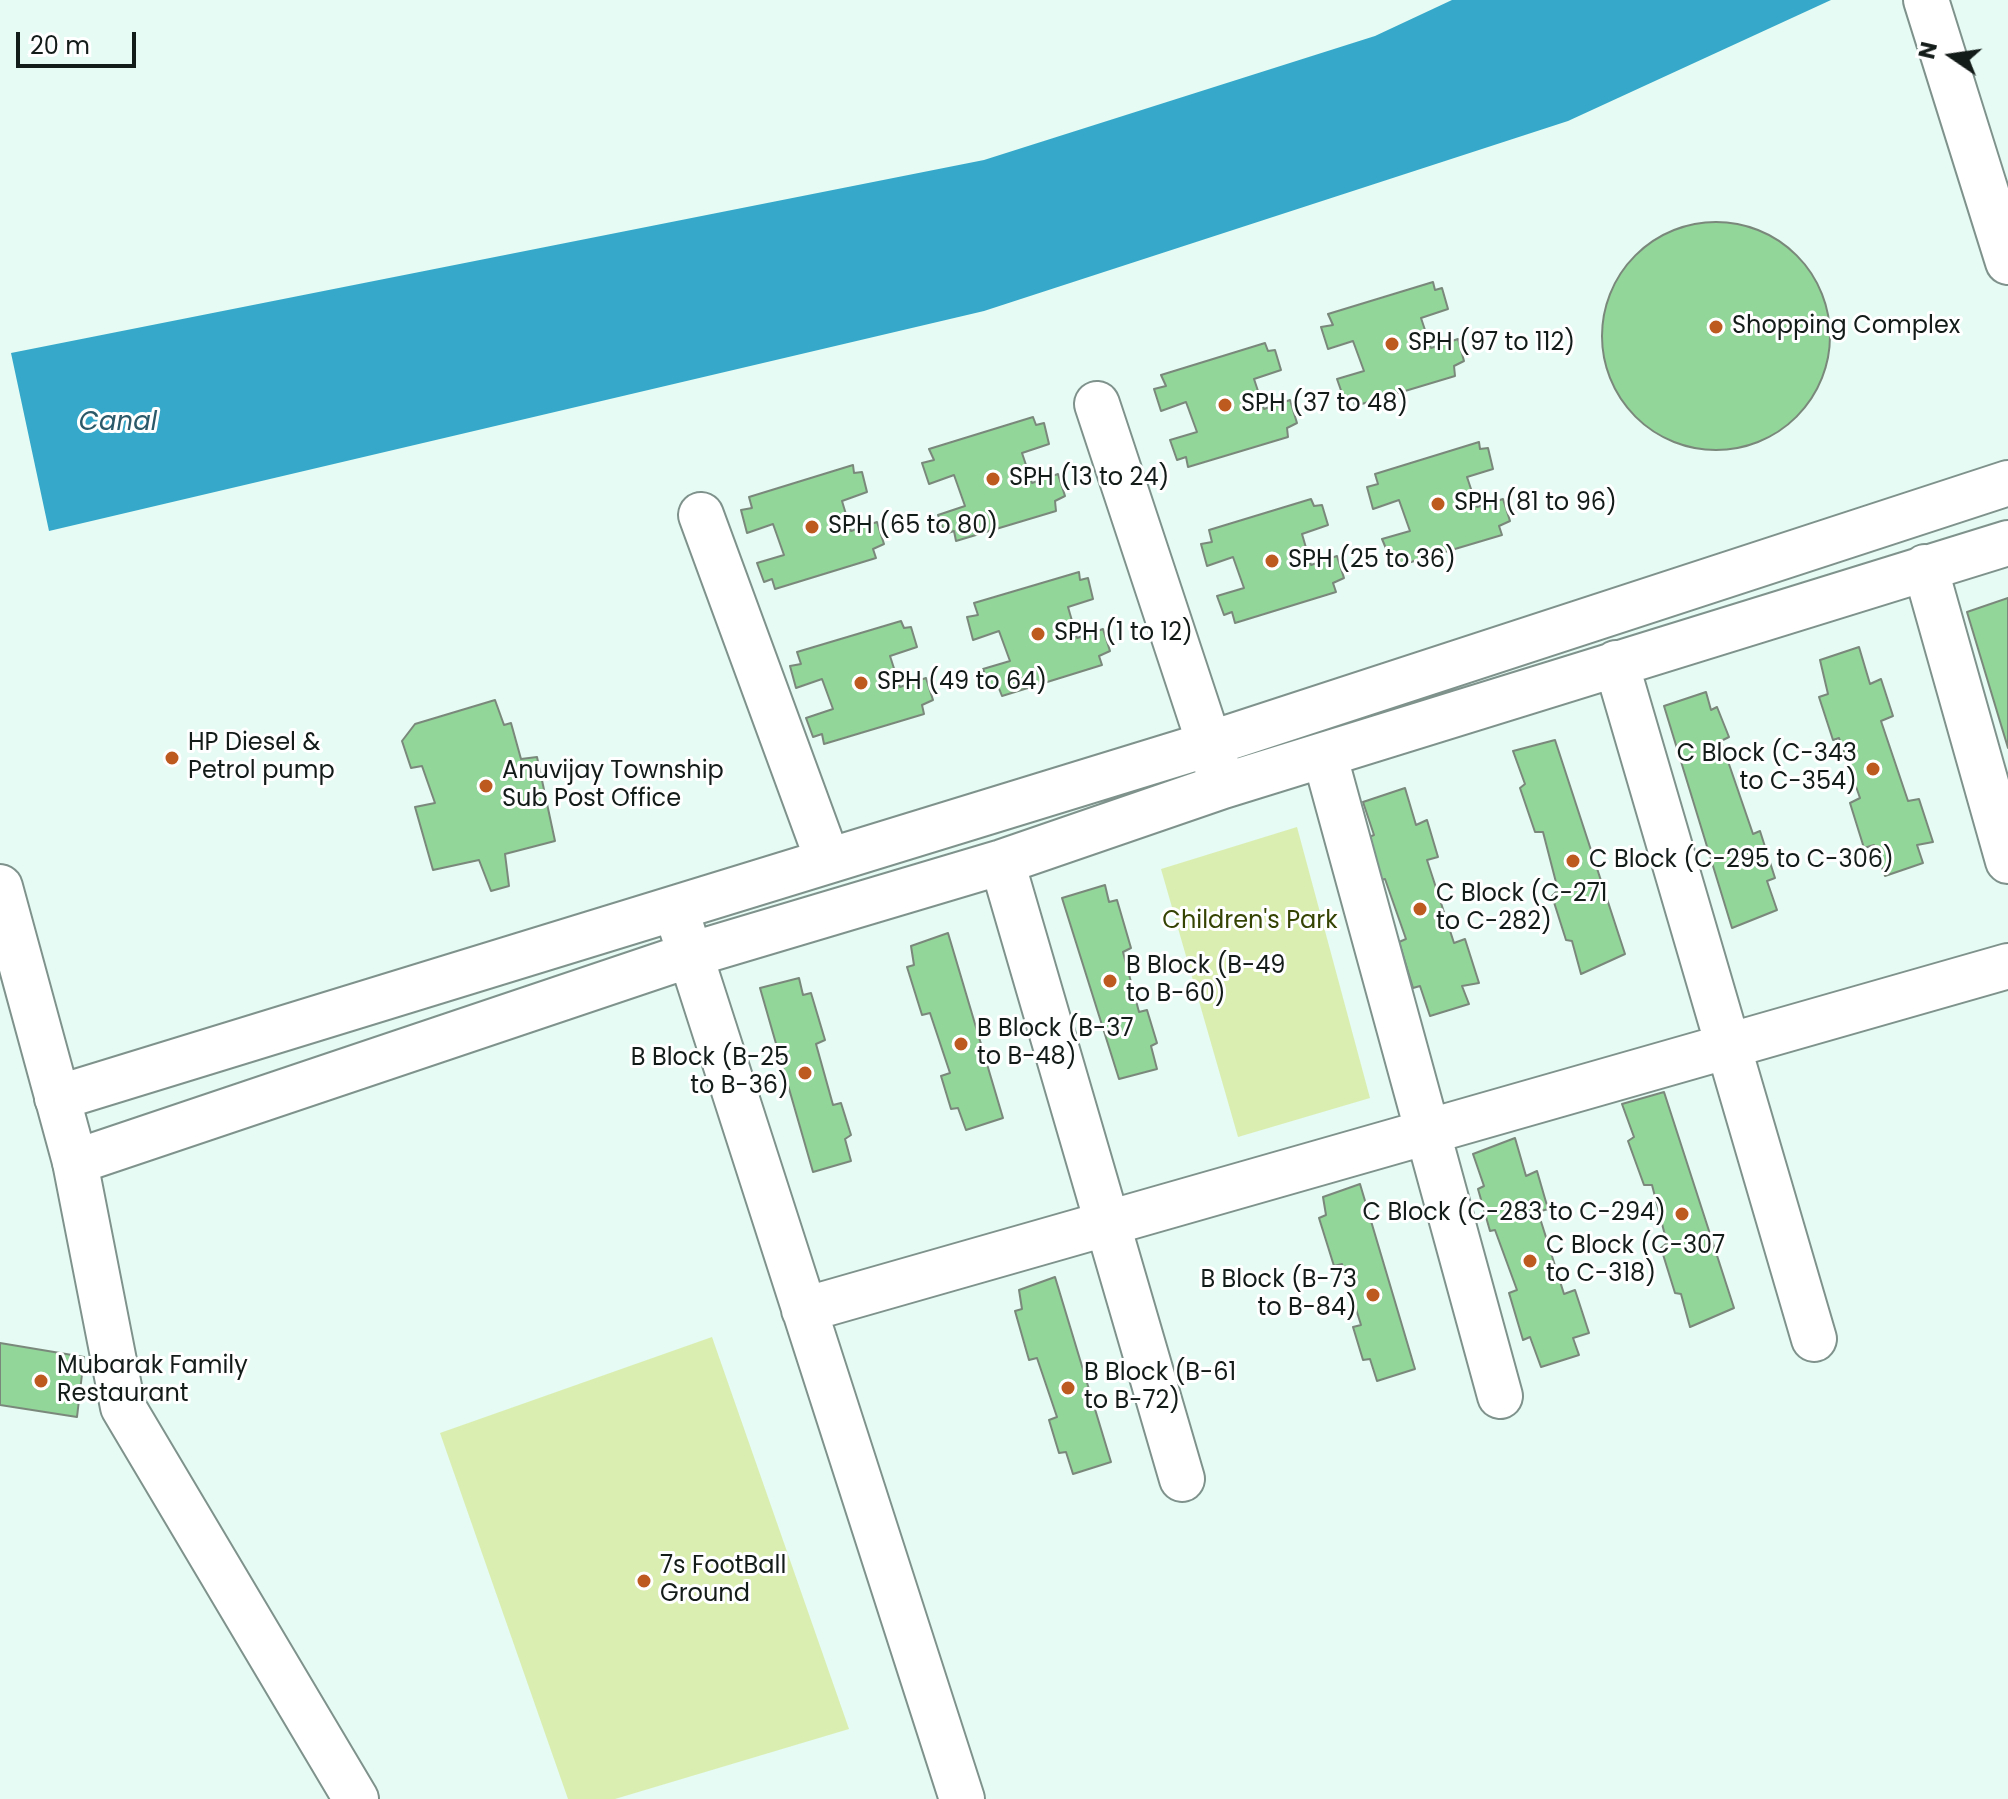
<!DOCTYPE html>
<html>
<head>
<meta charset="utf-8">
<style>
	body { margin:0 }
	#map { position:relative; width:2008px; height:1799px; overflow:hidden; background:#e5fbf3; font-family:Poppins,sans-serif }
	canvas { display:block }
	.north { position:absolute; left:1912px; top:16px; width:80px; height:80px; -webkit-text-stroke:6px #fff; paint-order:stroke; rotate:283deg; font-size:22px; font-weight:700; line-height:32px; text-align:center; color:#141c19 }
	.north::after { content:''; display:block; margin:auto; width:28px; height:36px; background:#141c19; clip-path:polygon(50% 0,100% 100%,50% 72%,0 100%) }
	.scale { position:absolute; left:16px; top:32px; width:120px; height:36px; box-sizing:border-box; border:4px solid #141c19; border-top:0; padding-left:10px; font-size:24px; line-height:28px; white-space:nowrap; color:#141c19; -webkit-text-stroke:6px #fff; paint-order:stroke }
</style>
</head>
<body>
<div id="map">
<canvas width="2008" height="1799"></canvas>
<div class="north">N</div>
<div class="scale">20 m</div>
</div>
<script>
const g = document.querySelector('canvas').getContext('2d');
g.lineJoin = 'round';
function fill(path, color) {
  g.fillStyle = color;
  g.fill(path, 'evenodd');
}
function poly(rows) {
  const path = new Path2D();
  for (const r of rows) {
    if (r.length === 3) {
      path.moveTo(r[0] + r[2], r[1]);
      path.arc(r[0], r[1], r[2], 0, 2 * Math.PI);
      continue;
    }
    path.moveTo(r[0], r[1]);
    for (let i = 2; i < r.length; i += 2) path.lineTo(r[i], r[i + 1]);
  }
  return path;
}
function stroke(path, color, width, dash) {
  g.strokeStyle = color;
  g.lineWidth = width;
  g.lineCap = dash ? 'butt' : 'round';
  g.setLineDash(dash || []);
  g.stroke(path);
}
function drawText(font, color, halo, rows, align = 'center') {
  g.font = font + ' Poppins,sans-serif';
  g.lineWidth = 6;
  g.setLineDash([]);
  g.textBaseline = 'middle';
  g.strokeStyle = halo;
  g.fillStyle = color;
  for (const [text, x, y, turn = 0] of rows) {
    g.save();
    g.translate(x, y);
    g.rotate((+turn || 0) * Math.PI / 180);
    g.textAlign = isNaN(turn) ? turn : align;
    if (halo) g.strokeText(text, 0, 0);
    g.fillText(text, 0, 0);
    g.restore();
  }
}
const green = poly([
	[1297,827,1370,1098,1238,1137,1161,869],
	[712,1337,849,1729,615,1799,568,1799,440,1433]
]);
const water = poly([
	[1452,0,1831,0,1568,121,984,311,49,531,11,353,984,160,1375,36]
]);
const building = poly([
	[1716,336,114],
	[1433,282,1435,290,1442,288,1448,309,1421,318,1431,348,1458,339,1464,361,1454,366,1455,376,1355,406,1353,396,1344,399,1337,379,1364,371,1353,341,1328,349,1321,327,1333,325,1328,314,1433,282],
	[1265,343,1268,351,1275,350,1281,370,1254,379,1264,409,1290,400,1297,423,1287,428,1288,437,1188,467,1186,457,1177,460,1170,440,1197,432,1186,402,1161,411,1154,389,1166,386,1161,375,1265,343],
	[1033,417,1036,425,1044,423,1049,444,1022,453,1032,483,1058,474,1065,496,1055,501,1056,511,956,541,954,531,945,534,938,515,965,506,954,475,929,484,922,463,934,460,929,449,1033,417],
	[1479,442,1480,449,1488,448,1493,469,1467,477,1477,507,1503,499,1510,521,1499,526,1502,535,1401,565,1398,555,1390,558,1382,539,1410,531,1399,500,1373,509,1367,487,1378,484,1375,474,1479,442],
	[853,465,854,473,862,472,867,492,842,501,851,531,877,522,884,544,873,549,876,558,775,589,772,579,764,582,757,563,784,555,773,524,747,533,741,510,752,508,749,497,853,465],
	[1311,499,1314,506,1322,505,1328,525,1302,534,1311,565,1337,556,1344,578,1333,583,1336,592,1235,623,1232,612,1224,615,1217,596,1244,588,1233,557,1207,566,1201,544,1212,542,1209,530,1311,499],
	[1079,572,1080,580,1088,578,1093,599,1068,607,1077,638,1103,629,1110,651,1099,656,1102,665,1002,696,998,686,990,688,983,669,1010,661,999,631,973,640,967,617,978,615,974,603,1079,572],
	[2008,598,2008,748,1967,612,2008,598],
	[901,621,904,628,911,627,917,647,890,656,900,687,926,678,933,700,922,705,924,714,824,744,822,734,813,737,806,718,833,709,822,679,796,688,790,666,801,664,797,652,901,621],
	[1859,647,1870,684,1881,679,1893,716,1881,721,1908,801,1919,799,1933,842,1917,845,1923,863,1885,876,1874,845,1864,848,1850,803,1860,798,1839,738,1833,740,1819,697,1828,694,1820,660,1859,647],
	[1706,692,1711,710,1717,707,1729,737,1721,741,1753,834,1760,831,1775,878,1767,881,1777,910,1732,928,1664,706,1706,692],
	[495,700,504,725,511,723,521,759,537,757,555,841,505,854,509,886,491,891,479,860,433,870,415,807,435,803,422,766,411,768,402,741,415,724,495,700],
	[1555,740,1625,954,1581,974,1572,941,1566,940,1552,896,1558,890,1543,832,1535,832,1520,788,1525,784,1513,751,1555,740],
	[1405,788,1416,825,1427,820,1438,857,1427,860,1454,943,1465,939,1479,983,1462,986,1469,1004,1430,1016,1420,986,1413,988,1399,942,1406,939,1385,879,1381,880,1369,837,1374,835,1363,802,1405,788],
	[1105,885,1109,902,1117,900,1131,948,1123,952,1139,1012,1147,1010,1157,1043,1151,1046,1157,1069,1119,1079,1062,898,1105,885],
	[948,933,1003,1118,966,1130,958,1108,951,1109,941,1076,950,1073,930,1013,922,1015,907,967,914,965,911,946,948,933],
	[799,978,803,995,811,993,825,1040,816,1044,833,1105,841,1103,851,1135,845,1139,851,1161,813,1172,760,988,799,978],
	[1664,1092,1734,1308,1690,1327,1681,1294,1675,1293,1661,1248,1667,1243,1652,1185,1644,1185,1628,1141,1634,1137,1622,1104,1664,1092],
	[1515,1138,1526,1176,1537,1171,1548,1209,1538,1212,1564,1294,1575,1290,1589,1333,1573,1338,1579,1355,1541,1367,1530,1337,1523,1340,1509,1293,1517,1290,1495,1230,1490,1231,1478,1189,1484,1186,1473,1154,1515,1138],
	[1360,1184,1415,1369,1377,1381,1370,1359,1363,1360,1353,1327,1361,1325,1342,1264,1334,1266,1319,1218,1326,1215,1323,1197,1360,1184],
	[1055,1277,1111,1462,1073,1474,1066,1452,1059,1453,1049,1420,1057,1417,1037,1358,1029,1360,1015,1311,1022,1309,1019,1290,1055,1277],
	[0,1343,84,1357,77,1417,0,1405,0,1343]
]);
const minor = poly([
	[1926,0,2008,262],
	[1097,404,1218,770],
	[701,515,828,861],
	[1925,567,2008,861],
	[1616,663,1814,1339],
	[1325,757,1500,1396],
	[1002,862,1182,1479],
	[682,929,962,1799],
	[57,1098,1209,744,2008,483],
	[75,1162,690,955,1002,862,1223,786,2008,543],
	[804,1310,2008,966]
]);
const highway = poly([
	[0,887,75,1162,123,1407,356,1799]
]);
const markers = [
	[1716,327,8,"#bd5a20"],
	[1392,344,8,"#bd5a20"],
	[1225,405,8,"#bd5a20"],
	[993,479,8,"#bd5a20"],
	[1438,504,8,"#bd5a20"],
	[812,527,8,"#bd5a20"],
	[1272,561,8,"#bd5a20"],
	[1038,634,8,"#bd5a20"],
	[861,683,8,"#bd5a20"],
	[172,758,8,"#bd5a20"],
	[1873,769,8,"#bd5a20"],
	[486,786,8,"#bd5a20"],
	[1573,861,8,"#bd5a20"],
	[1420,909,8,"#bd5a20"],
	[1110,981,8,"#bd5a20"],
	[961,1044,8,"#bd5a20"],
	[805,1073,8,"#bd5a20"],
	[1682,1214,8,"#bd5a20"],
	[1530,1261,8,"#bd5a20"],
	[1373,1295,8,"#bd5a20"],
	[41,1381,8,"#bd5a20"],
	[1068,1388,8,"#bd5a20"],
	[644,1581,8,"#bd5a20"]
];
const poiNames = [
	["Shopping Complex",1732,327],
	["SPH (97 to 112)",1408,344],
	["SPH (37 to 48)",1241,405],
	["SPH (13 to 24)",1009,479],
	["SPH (81 to 96)",1454,504],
	["SPH (65 to 80)",828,527],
	["SPH (25 to 36)",1288,561],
	["SPH (1 to 12)",1054,634],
	["SPH (49 to 64)",877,683],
	["HP Diesel &",188,744],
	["Petrol pump",188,772],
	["C Block (C-343",1857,755,"right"],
	["to C-354)",1857,783,"right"],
	["Anuvijay Township",502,772],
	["Sub Post Office",502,800],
	["C Block (C-295 to C-306)",1589,861],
	["C Block (C-271",1436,895],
	["to C-282)",1436,923],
	["B Block (B-49",1126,967],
	["to B-60)",1126,995],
	["B Block (B-37",977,1030],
	["to B-48)",977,1058],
	["B Block (B-25",789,1059,"right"],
	["to B-36)",789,1087,"right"],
	["C Block (C-283 to C-294)",1666,1214,"right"],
	["C Block (C-307",1546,1247],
	["to C-318)",1546,1275],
	["B Block (B-73",1357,1281,"right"],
	["to B-84)",1357,1309,"right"],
	["Mubarak Family",57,1367],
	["Restaurant",57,1395],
	["B Block (B-61",1084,1374],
	["to B-72)",1084,1402],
	["7s FootBall",660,1567],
	["Ground",660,1595]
];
const parkNames = [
	["Children's Park",1250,922]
];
const waterNames = [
	["Canal",118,423]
];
fill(green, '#dbeeb2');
fill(water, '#36a8ca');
fill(building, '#92d699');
stroke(building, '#7a887b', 2);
stroke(minor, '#7f938c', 48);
stroke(highway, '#7f938c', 48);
stroke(minor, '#fff', 44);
stroke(highway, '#fff', 44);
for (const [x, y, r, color] of markers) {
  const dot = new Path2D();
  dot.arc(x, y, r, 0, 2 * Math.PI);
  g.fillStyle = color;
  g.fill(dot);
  stroke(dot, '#fff', 3);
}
drawText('24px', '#141c19', '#fff', poiNames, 'left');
drawText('24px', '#354303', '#fff', parkNames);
drawText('italic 26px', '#2b5969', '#fff', waterNames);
</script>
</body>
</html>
